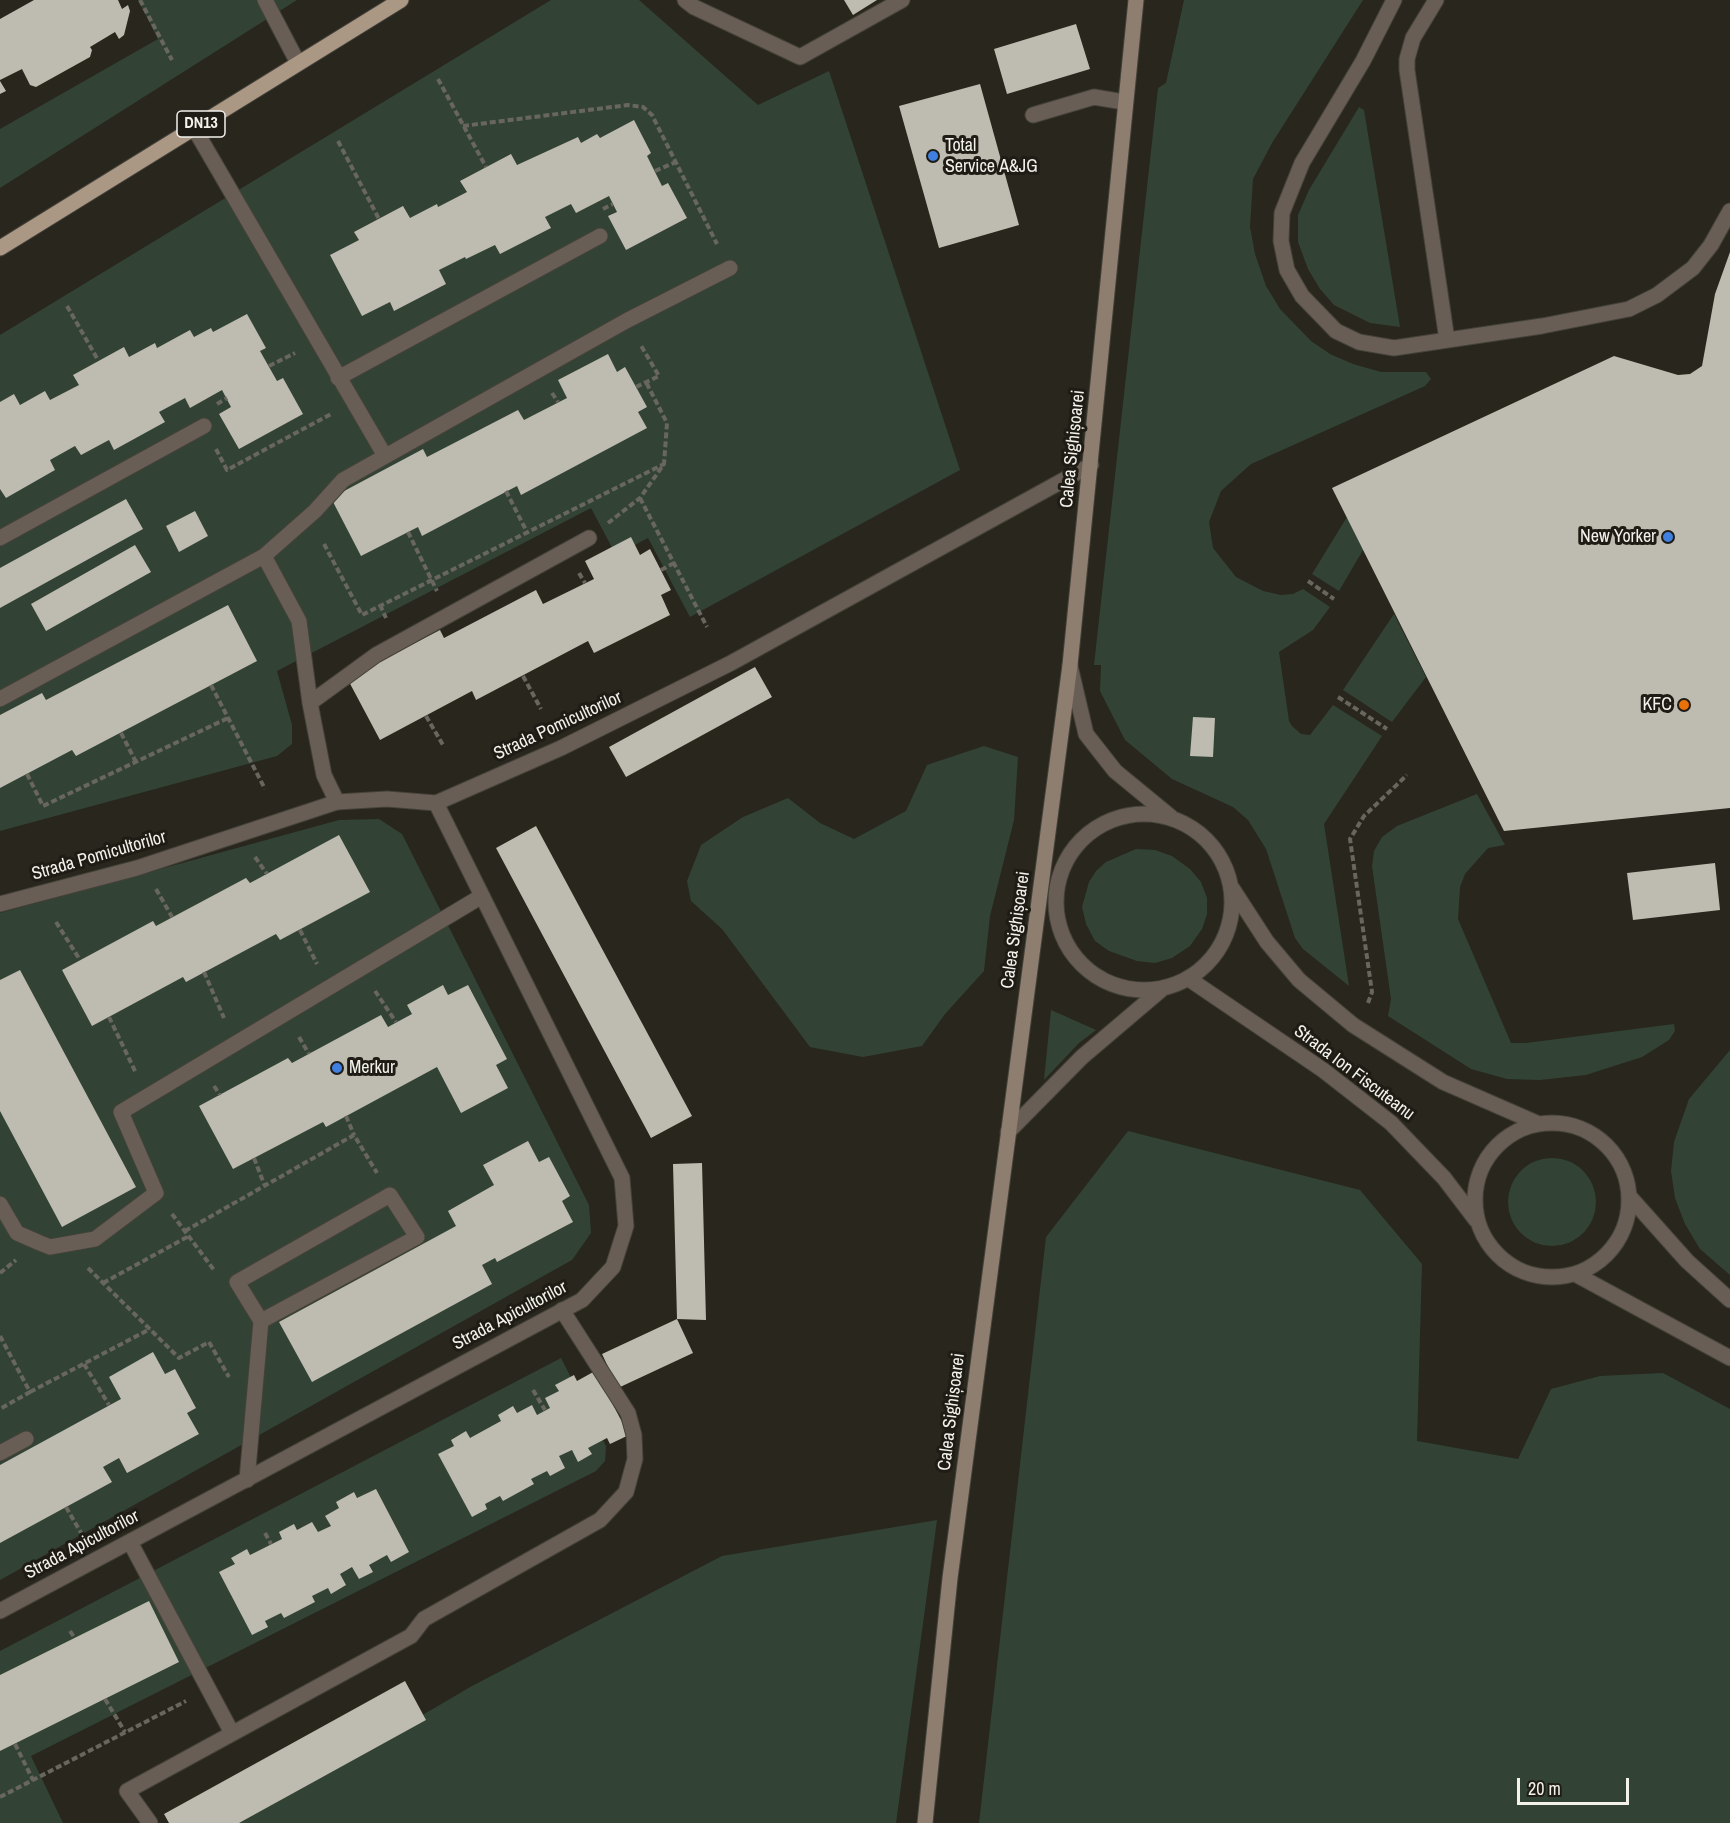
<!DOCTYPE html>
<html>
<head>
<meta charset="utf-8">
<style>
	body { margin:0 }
	#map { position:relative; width:1730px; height:1823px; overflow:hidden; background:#28261d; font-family:"Archivo Narrow",sans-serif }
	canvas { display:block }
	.scale { position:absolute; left:1517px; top:1778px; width:112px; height:27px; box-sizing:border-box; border:3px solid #f3f1ec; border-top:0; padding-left:8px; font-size:18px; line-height:21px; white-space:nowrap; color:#f3f1ec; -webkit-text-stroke:4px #1e1c14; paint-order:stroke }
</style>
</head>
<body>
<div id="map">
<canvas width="1730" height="1823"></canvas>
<div class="scale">20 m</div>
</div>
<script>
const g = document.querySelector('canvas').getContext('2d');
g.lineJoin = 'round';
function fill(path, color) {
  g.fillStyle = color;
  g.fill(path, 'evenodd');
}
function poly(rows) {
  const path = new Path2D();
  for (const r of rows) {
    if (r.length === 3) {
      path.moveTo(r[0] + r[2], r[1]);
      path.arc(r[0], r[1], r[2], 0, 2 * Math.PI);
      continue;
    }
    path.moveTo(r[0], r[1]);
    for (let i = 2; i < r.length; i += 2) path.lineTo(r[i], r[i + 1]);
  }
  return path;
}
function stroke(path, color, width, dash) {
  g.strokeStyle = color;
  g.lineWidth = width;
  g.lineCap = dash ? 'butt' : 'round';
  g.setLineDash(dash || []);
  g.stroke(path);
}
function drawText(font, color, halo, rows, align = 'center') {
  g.font = font + ' "Archivo Narrow",sans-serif';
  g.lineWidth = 6;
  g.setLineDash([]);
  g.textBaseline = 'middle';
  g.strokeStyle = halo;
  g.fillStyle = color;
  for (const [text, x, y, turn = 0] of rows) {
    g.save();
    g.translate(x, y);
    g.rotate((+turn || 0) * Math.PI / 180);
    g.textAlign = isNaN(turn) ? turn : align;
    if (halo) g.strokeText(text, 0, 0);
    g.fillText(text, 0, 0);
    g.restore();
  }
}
const green = poly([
	[138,0,297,0,0,188,0,129,158,39],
	[551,0,639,0,758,105,829,71,960,470,690,617,648,538,616,555,591,508,277,671,292,725,292,744,277,756,0,831,0,335],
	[1184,0,1363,0,1272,143,1253,179,1250,227,1255,254,1266,286,1280,309,1311,341,1330,354,1353,364,1381,372,1426,372,1431,379,1425,386,1251,464,1221,491,1209,522,1213,548,1236,577,1263,591,1281,595,1293,594,1303,589,1330,607,1313,630,1279,652,1289,721,1292,726,1301,734,1310,735,1333,705,1382,736,1324,824,1349,986,1303,949,1295,938,1266,849,1248,820,1233,807,1172,779,1125,740,1100,691,1101,665,1094,665,1158,88,1166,83],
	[1359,107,1364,110,1400,327,1370,323,1334,305,1320,289,1308,269,1298,242,1298,215,1309,190],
	[1347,517,1363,550,1339,591,1312,574],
	[1394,614,1426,677,1392,722,1343,690],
	[984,746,1018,757,1014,820,990,916,984,971,945,1014,922,1046,863,1057,810,1047,722,929,691,901,687,881,701,845,743,817,788,798,820,823,854,839,906,811,927,765],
	[1477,794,1505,845,1488,848,1465,874,1460,887,1458,919,1511,1043,1526,1043,1674,1024,1675,1031,1669,1040,1642,1057,1586,1075,1540,1080,1507,1079,1471,1069,1388,1016,1391,999,1372,866,1374,851,1382,837,1397,826],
	[379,819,402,834,589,1205,591,1233,572,1260,0,1580,0,913,339,820],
	[1136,849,1155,850,1172,856,1190,869,1201,882,1207,898,1207,914,1202,929,1190,946,1172,958,1155,963,1137,961,1109,951,1095,941,1086,924,1082,907,1089,882,1096,871,1106,862],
	[1051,1010,1096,1030,1079,1043,1044,1080],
	[1730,1050,1730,1275,1700,1249,1685,1224,1675,1198,1671,1171,1674,1142,1689,1099],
	[1128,1131,1360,1190,1422,1264,1417,1441,1518,1459,1551,1389,1600,1376,1663,1373,1730,1409,1730,1823,979,1823,1046,1237],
	[1552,1202,44],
	[561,1358,606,1446,605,1461,596,1471,31,1756,63,1823,0,1823,0,1651],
	[937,1520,896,1823,238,1823,472,1686,722,1556]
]);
const building = poly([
	[34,0,118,0,122,9,128,5,130,11,124,35,119,39,115,32,90,47,92,50,90,57,36,87,30,85,22,69,0,80,0,19],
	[844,0,877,0,853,15],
	[1076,24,1090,69,1007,94,994,49],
	[0,81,6,91,0,94],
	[980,84,1019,225,939,248,899,106],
	[634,120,651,153,647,156,662,186,668,183,687,218,626,250,608,216,617,212,609,196,576,213,571,204,545,217,551,228,500,254,495,245,466,259,465,257,439,270,446,284,394,311,390,302,362,316,330,255,359,240,354,232,403,206,410,218,437,204,438,207,467,192,460,181,511,154,517,165,578,137,581,143,597,134,600,138],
	[1730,252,1730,808,1504,831,1332,488,1614,356,1678,375,1690,374,1702,366,1715,294],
	[247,314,266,348,260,351,277,381,283,378,303,414,239,449,219,414,231,407,222,390,190,408,185,398,159,412,165,422,114,450,109,440,81,455,75,446,50,460,55,470,6,498,0,489,0,402,14,394,20,405,45,391,50,400,79,385,73,375,124,347,129,357,155,343,157,348,190,330,194,337,211,328,213,332],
	[608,354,617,372,625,367,647,407,638,412,647,428,521,495,517,486,422,536,418,527,361,556,331,498,423,449,427,457,518,410,524,420,567,398,558,380],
	[126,499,143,529,0,608,0,568],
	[195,511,208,536,179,552,166,526],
	[631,537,640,555,650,549,671,590,661,595,670,615,594,653,588,641,476,700,472,691,380,740,347,678,440,630,444,638,536,590,543,604,594,579,585,561],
	[135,545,151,572,46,631,31,604],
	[228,605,257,661,76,756,72,750,0,788,0,715,42,693,46,700],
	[755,667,772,697,626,777,609,747],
	[1193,717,1215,718,1213,757,1190,756],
	[536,826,692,1116,651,1138,496,848],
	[339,835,370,892,280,940,276,934,186,982,183,977,92,1026,62,970,153,921,156,926,246,878,250,883],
	[1715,863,1720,910,1633,920,1627,873],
	[20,970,136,1187,62,1227,0,1111,0,980],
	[443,985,448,995,468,985,507,1059,496,1065,508,1088,461,1113,437,1067,326,1127,323,1122,233,1169,199,1106,288,1058,292,1063,381,1015,388,1027,412,1014,407,1005],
	[528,1141,539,1162,549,1157,570,1196,562,1201,573,1222,497,1262,495,1258,482,1265,492,1284,312,1382,279,1322,456,1226,448,1211,494,1185,483,1165],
	[702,1163,706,1320,677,1319,673,1164],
	[677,1319,693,1353,618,1388,602,1354],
	[153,1352,165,1374,175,1369,196,1408,187,1413,199,1434,127,1473,119,1458,103,1467,112,1482,0,1543,0,1465,121,1399,109,1377],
	[595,1371,629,1435,610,1444,607,1438,588,1448,592,1454,578,1462,572,1450,559,1456,565,1468,550,1476,547,1471,531,1479,534,1484,503,1501,500,1496,485,1504,487,1509,472,1517,438,1454,454,1446,451,1440,466,1431,470,1438,501,1421,498,1415,513,1406,517,1413,532,1405,537,1415,550,1408,545,1398,559,1391,555,1385,574,1375,577,1381],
	[376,1489,409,1552,391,1562,387,1555,369,1565,373,1572,359,1579,352,1567,340,1574,346,1585,331,1594,328,1588,312,1596,315,1602,284,1618,281,1613,265,1621,268,1627,252,1635,219,1572,235,1564,231,1558,247,1549,250,1555,282,1539,279,1532,294,1524,297,1530,312,1522,318,1532,331,1526,325,1516,339,1508,336,1502,354,1492,357,1498],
	[149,1601,179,1662,0,1751,0,1675],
	[405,1681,426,1720,239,1823,169,1823,164,1814]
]);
const path = poly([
	[140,0,172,60],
	[438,79,486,167],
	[463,126,628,105,643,107,652,115,717,244],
	[338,141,379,219],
	[655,171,676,162],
	[603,209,613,204],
	[67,306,98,360],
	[269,366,295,353],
	[636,387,659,376,640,344],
	[552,393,558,402],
	[217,404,227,398],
	[216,449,227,470,331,414],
	[506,491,528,534],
	[640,498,707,627],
	[608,523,640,498,664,464,667,423,646,382],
	[408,532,437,591],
	[324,544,362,615,664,464],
	[661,570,674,563],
	[579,573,585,583],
	[1308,581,1334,599],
	[380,605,386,618],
	[523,676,541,709],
	[211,685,265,789],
	[1338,697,1387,729],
	[426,716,443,745],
	[121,733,136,762],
	[27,774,43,806,228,718],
	[255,857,267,874],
	[156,889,172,917],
	[56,922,80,960],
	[300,930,317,964],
	[204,972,224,1018],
	[375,991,396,1022],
	[1368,1003,1372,992,1350,839,1364,816,1407,775],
	[109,1017,136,1073],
	[299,1037,309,1054],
	[214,1086,220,1095],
	[346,1116,354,1135],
	[254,1158,264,1184],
	[172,1214,214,1270],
	[185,1231,354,1135,377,1173],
	[88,1268,179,1358,209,1342,229,1377],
	[0,1273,16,1260],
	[103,1283,189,1236],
	[0,1336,30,1392,0,1409],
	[84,1364,109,1405],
	[533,1390,545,1410],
	[30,1392,150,1329],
	[66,1507,84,1538],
	[265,1533,271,1544],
	[70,1631,74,1637],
	[105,1699,125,1732],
	[15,1744,33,1780],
	[0,1797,186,1701]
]);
const lane = poly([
	[265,0,298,63],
	[685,0,694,7,800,57,902,0],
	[1394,0,1363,61,1302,163,1282,213,1281,241,1287,270,1302,296,1336,331,1359,342,1394,348,1542,326,1629,309,1657,295,1693,268,1711,245,1730,211],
	[1436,0,1413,38,1407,59,1407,70,1447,340],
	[1033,115,1094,97,1124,102],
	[194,128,385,456],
	[338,378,600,236],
	[0,538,204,426],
	[264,556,299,621,310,703,324,775,337,802],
	[0,699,264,556,315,511,343,480,626,321,730,268],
	[310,703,376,655,589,538],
	[0,1204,17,1233,40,1243,50,1247,95,1239,156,1193,121,1112,482,896],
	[0,1453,26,1439],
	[247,1480,261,1321,417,1237,390,1195,237,1282,261,1321],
	[130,1542,232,1733],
	[150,1823,127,1791,411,1636,424,1619,600,1520,626,1492,635,1459,634,1435,628,1413,562,1310]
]);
const street = poly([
	[1070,666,1086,734,1115,771,1171,817],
	[1144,902,88],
	[1232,888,1267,942,1299,980,1353,1025,1443,1082,1539,1124],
	[0,904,137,868,337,802,387,799,436,803,561,748,731,663,1091,465],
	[1189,979,1323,1070,1391,1123,1444,1178,1476,1220],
	[1552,1200,77],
	[1008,1132,1082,1057,1162,989],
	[1629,1196,1687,1261,1730,1300],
	[1575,1274,1730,1358],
	[0,1611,582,1300,613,1267,626,1226,622,1178,436,803]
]);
const secondary = poly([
	[925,1823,950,1578,1070,665,1136,0]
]);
const primary = poly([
	[0,248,401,0]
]);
const markers = [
	[933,156,6,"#3f7fe0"],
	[1668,537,6,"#3f7fe0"],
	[1684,705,6,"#e8710a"],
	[337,1068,6,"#3f7fe0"]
];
const shields = [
	[201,124,48]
];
const shieldNames = [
	["DN13",201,124]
];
const poiNames = [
	["Total",945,146],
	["Service A&JG",945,167],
	["New Yorker",1656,537,"right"],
	["KFC",1672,705,"right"],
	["Merkur",349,1068]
];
const streetNames = [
	["Calea Sighișoarei",1073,449,-84],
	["Strada Pomicultorilor",558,726,-25],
	["Strada Pomicultorilor",99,856,-16],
	["Calea Sighișoarei",1016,930,-82],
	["Strada Ion Fiscuteanu",1354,1073,37],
	["Strada Apicultorilor",510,1316,-28],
	["Calea Sighișoarei",952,1412,-83],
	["Strada Apicultorilor",82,1545,-28]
];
fill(green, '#324335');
fill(building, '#bebbb0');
stroke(lane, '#44423a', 17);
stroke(street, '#44423a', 17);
stroke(secondary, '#44423a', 17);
stroke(primary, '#44423a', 17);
stroke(path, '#68665e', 4, [6, 3]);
stroke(lane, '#685e55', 15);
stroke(street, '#685e55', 15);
stroke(secondary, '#8d7e70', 15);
stroke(primary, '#aa9784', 15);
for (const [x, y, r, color] of markers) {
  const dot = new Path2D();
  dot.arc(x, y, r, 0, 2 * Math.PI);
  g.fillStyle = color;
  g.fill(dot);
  stroke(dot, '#1e1c14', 2);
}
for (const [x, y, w] of shields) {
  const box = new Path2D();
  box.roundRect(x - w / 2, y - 13, w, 26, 4.5);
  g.fillStyle = '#1e1c14';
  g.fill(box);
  stroke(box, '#f3f1ec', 1.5);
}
drawText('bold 16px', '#f3f1ec', null, shieldNames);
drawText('18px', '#f3f1ec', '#1e1c14', poiNames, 'left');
drawText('18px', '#f3f1ec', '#1e1c14', streetNames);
</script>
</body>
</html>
